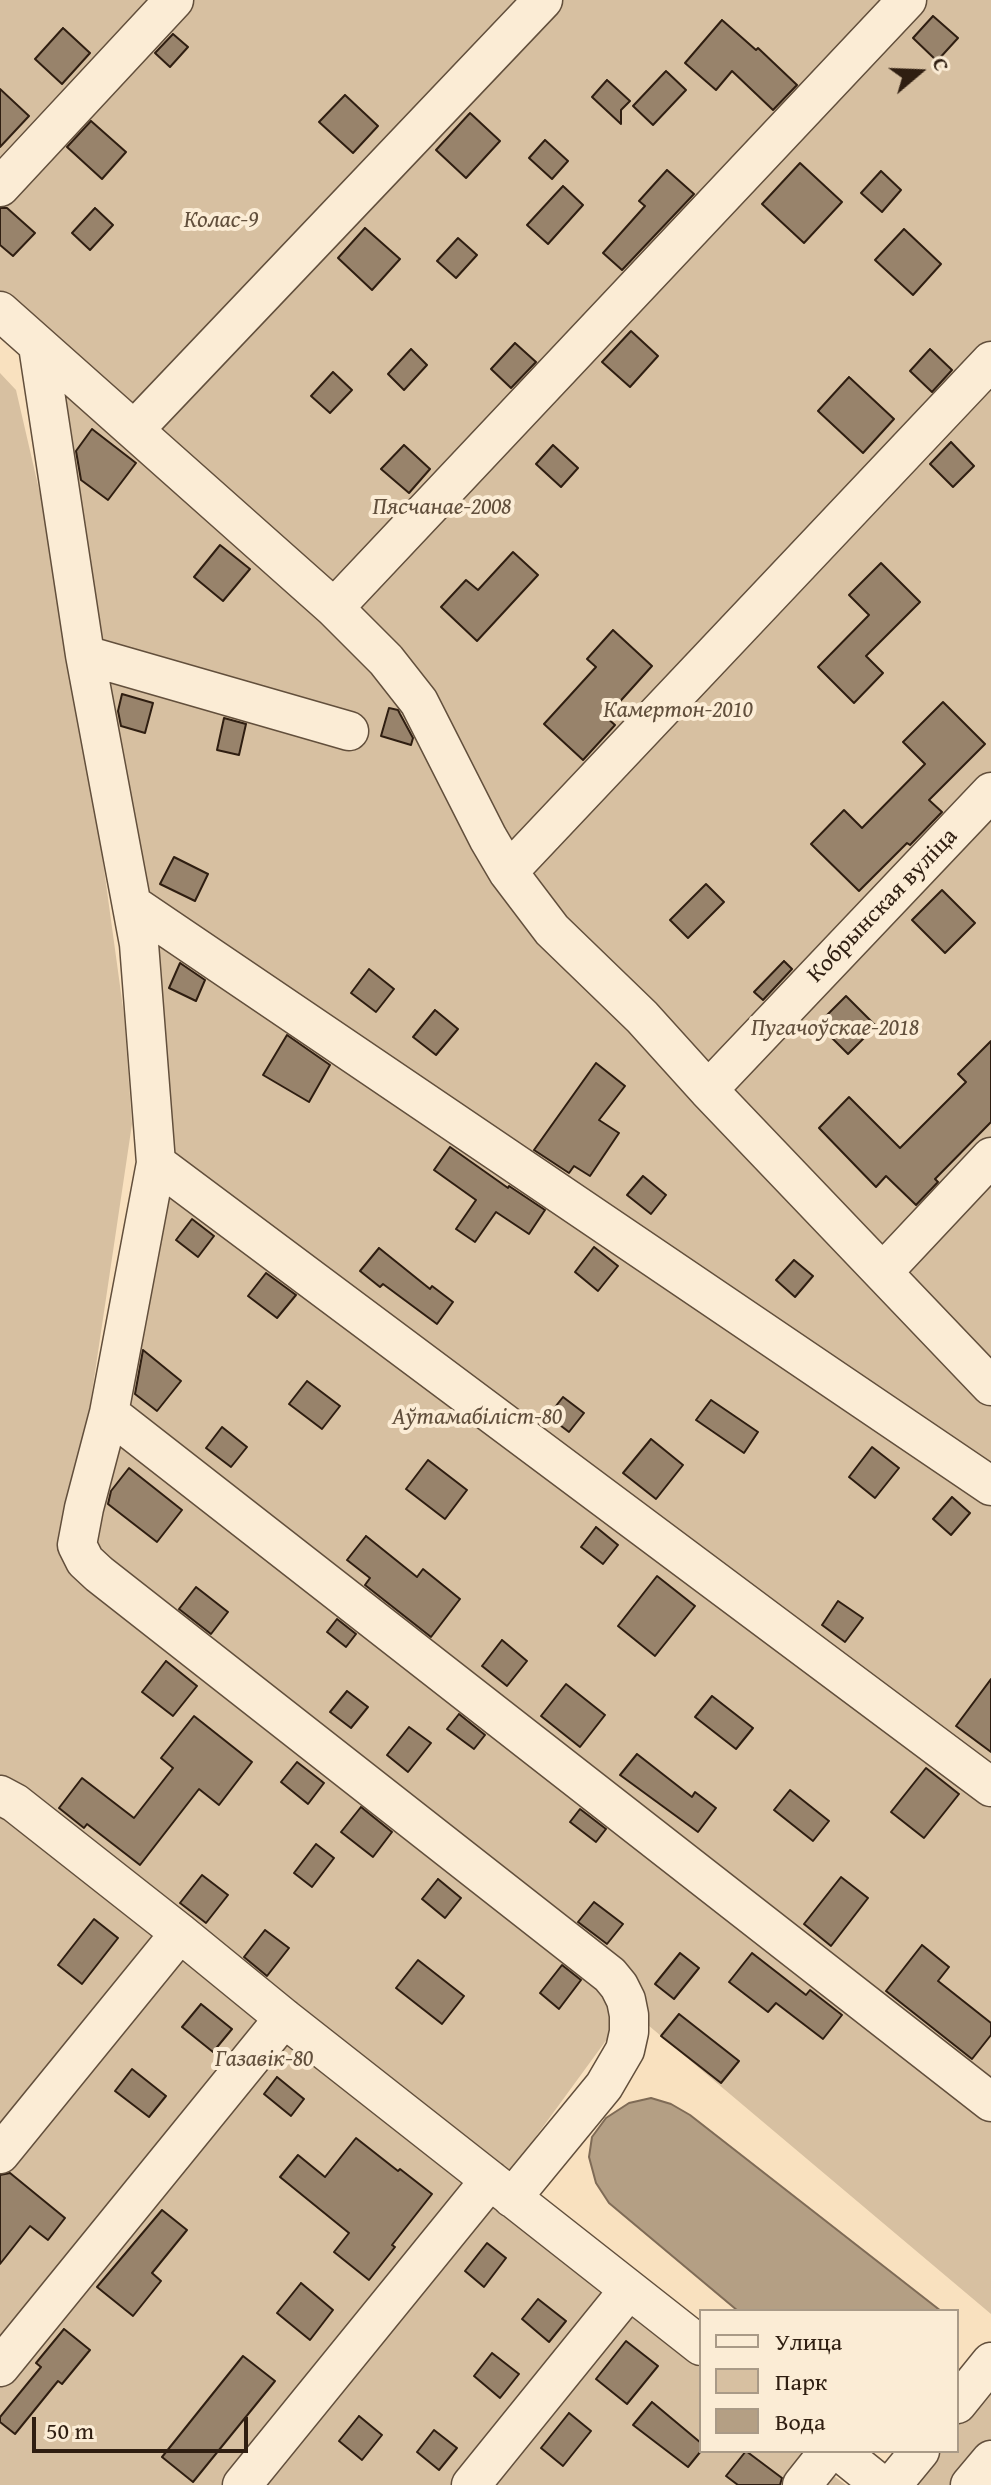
<!DOCTYPE html>
<html>
<head>
<meta charset="utf-8">
<style>
	body { margin:0 }
	#map { position:relative; width:991px; height:2485px; overflow:hidden; background:#f9e1bf; font-family:"Gentium Book Plus",serif }
	canvas { display:block }
	.legend { position:absolute; left:699px; top:2309px; width:260px; height:144px; box-sizing:border-box; background:#fbecd5; border:2px solid #a99a87; margin:0; padding:10px 14px; list-style:none; font-size:24px; color:#2f1e11 }
	.legend li { display:flex; align-items:center; gap:16px; height:40px }
	.legend b { width:40px; border:2px solid #a99a87 }
	.north { position:absolute; left:879px; top:32px; width:80px; height:80px; -webkit-text-stroke:6px #fbecd5; paint-order:stroke; rotate:71deg; font-size:22px; font-weight:700; line-height:32px; text-align:center; color:#2f1e11 }
	.north::after { content:''; display:block; margin:auto; width:28px; height:36px; background:#2f1e11; clip-path:polygon(50% 0,100% 100%,50% 72%,0 100%) }
	.scale { position:absolute; left:32px; top:2417px; width:216px; height:36px; box-sizing:border-box; border:4px solid #2f1e11; border-top:0; padding-left:10px; font-size:24px; line-height:28px; white-space:nowrap; color:#2f1e11; -webkit-text-stroke:6px #fbecd5; paint-order:stroke }
</style>
</head>
<body>
<div id="map">
<canvas width="991" height="2485"></canvas>
<ul class="legend">
<li><b style="height:10px;background:#fbecd5"></b>Улица</li>
<li><b style="height:22px;background:#d7c0a1"></b>Парк</li>
<li><b style="height:22px;background:#b49f84"></b>Вода</li>
</ul>
<div class="north">С</div>
<div class="scale">50 m</div>
</div>
<script>
const g = document.querySelector('canvas').getContext('2d');
g.lineJoin = 'round';
function fill(path, color) {
  g.fillStyle = color;
  g.fill(path, 'evenodd');
}
function poly(rows) {
  const path = new Path2D();
  for (const r of rows) {
    path.moveTo(r[0], r[1]);
    for (let i = 2; i < r.length; i += 2) path.lineTo(r[i], r[i + 1]);
  }
  return path;
}
function stroke(path, color, width, dash) {
  g.strokeStyle = color;
  g.lineWidth = width;
  g.lineCap = dash ? 'butt' : 'round';
  g.setLineDash(dash || []);
  g.stroke(path);
}
function drawText(font, color, halo, rows, align = 'center') {
  g.font = font + ' "Gentium Book Plus",serif';
  g.lineWidth = 8;
  g.setLineDash([]);
  g.textBaseline = 'middle';
  g.strokeStyle = halo;
  g.fillStyle = color;
  for (const [text, x, y, turn = 0] of rows) {
    g.save();
    g.translate(x, y);
    g.rotate((+turn || 0) * Math.PI / 180);
    g.textAlign = isNaN(turn) ? turn : align;
    if (halo) g.strokeText(text, 0, 0);
    g.fillText(text, 0, 0);
    g.restore();
  }
}
const green = poly([
	[0,0,991,0,991,2314,629,2009,491,2198,701,2369,701,2451,801,2451,846,2485,0,2485,0,373,16,390,71,628,124,1015,132,1124,84,1446,145,1130,111,804,23,343,0,322],
	[991,2377,991,2485,902,2485,930,2451,957,2451,957,2418]
]);
const water = poly([
	[651,2098,671,2104,690,2115,941,2311,738,2311,609,2203,596,2183,589,2157,592,2137,606,2118,629,2103,651,2098]
]);
const building = poly([
	[933,16,958,38,937,61,913,38,933,16],
	[722,20,756,50,758,48,797,85,773,110,732,71,716,90,685,63,722,20],
	[63,28,90,53,62,84,35,59,63,28],
	[173,34,188,47,170,67,155,53,173,34],
	[666,71,686,90,653,125,633,106,666,71],
	[607,80,630,101,621,110,621,124,592,97,607,80],
	[0,89,29,116,0,147,0,89],
	[345,95,378,126,353,153,319,122,345,95],
	[470,113,500,141,466,178,436,150,470,113],
	[91,121,126,152,102,179,67,147,91,121],
	[545,140,568,161,552,179,529,158,545,140],
	[800,163,842,202,804,243,762,204,800,163],
	[667,170,694,194,622,270,603,253,645,206,639,201,667,170],
	[881,171,901,190,882,212,861,193,881,171],
	[563,186,583,205,548,244,527,225,563,186],
	[0,208,7,208,35,233,13,256,0,245,0,208],
	[95,208,113,225,90,250,72,233,95,208],
	[365,228,400,259,372,290,338,258,365,228],
	[904,229,941,264,913,295,875,260,904,229],
	[458,238,477,255,456,278,437,261,458,238],
	[631,331,658,356,630,387,602,362,631,331],
	[515,343,536,362,511,388,491,369,515,343],
	[411,349,427,365,404,390,388,374,411,349],
	[930,349,952,370,932,392,910,371,930,349],
	[333,372,352,390,330,413,311,396,333,372],
	[849,377,894,419,863,453,818,411,849,377],
	[92,429,136,463,108,500,81,480,76,451,92,429],
	[951,442,974,466,953,487,930,464,951,442],
	[404,445,430,469,409,493,381,469,404,445],
	[553,445,578,468,561,487,536,464,553,445],
	[220,545,250,569,223,601,194,577,220,545],
	[513,552,538,575,477,641,441,607,466,580,478,590,513,552],
	[881,563,920,602,866,656,883,673,854,703,818,667,869,615,849,595,881,563],
	[613,630,652,666,606,717,615,725,583,760,544,724,596,667,587,659,613,630],
	[122,694,153,703,145,733,121,726,118,711,122,694],
	[943,702,985,744,929,800,942,812,910,845,907,843,859,891,811,844,844,810,862,828,925,764,903,742,943,702],
	[389,708,398,710,400,714,413,738,411,745,381,736,389,708],
	[224,718,246,724,239,755,217,750,224,718],
	[174,857,208,874,195,901,160,884,174,857],
	[706,884,724,902,688,938,670,920,706,884],
	[942,890,975,923,945,953,912,920,942,890],
	[784,961,792,969,763,1000,754,992,784,961],
	[180,963,205,980,196,1001,169,988,180,963],
	[369,969,394,989,376,1012,351,993,369,969],
	[846,996,876,1026,848,1054,818,1024,846,996],
	[435,1010,458,1029,436,1055,413,1037,435,1010],
	[287,1035,330,1065,309,1102,263,1075,287,1035],
	[991,1041,991,1122,935,1179,938,1182,916,1205,886,1176,876,1187,819,1128,849,1097,900,1148,966,1082,958,1074,991,1041],
	[596,1063,625,1086,599,1120,619,1133,590,1176,574,1166,569,1173,534,1150,596,1063],
	[450,1147,508,1188,509,1186,545,1210,529,1234,496,1212,475,1242,456,1229,476,1200,434,1170,450,1147],
	[643,1176,666,1195,651,1214,627,1195,643,1176],
	[192,1219,214,1236,198,1257,176,1240,192,1219],
	[594,1247,618,1266,598,1291,575,1272,594,1247],
	[379,1248,430,1289,432,1286,453,1302,437,1324,383,1284,380,1287,360,1271,379,1248],
	[794,1260,813,1276,795,1297,776,1280,794,1260],
	[266,1273,296,1295,277,1318,248,1296,266,1273],
	[143,1350,181,1381,157,1411,135,1394,143,1350],
	[307,1381,340,1406,322,1429,289,1404,307,1381],
	[563,1397,584,1413,569,1432,548,1416,563,1397],
	[711,1400,758,1432,744,1453,696,1420,711,1400],
	[222,1427,247,1447,231,1467,206,1448,222,1427],
	[651,1439,683,1465,656,1499,623,1473,651,1439],
	[872,1447,899,1468,875,1498,849,1477,872,1447],
	[428,1460,467,1490,445,1519,406,1489,428,1460],
	[129,1468,182,1510,157,1542,108,1504,111,1491,129,1468],
	[952,1497,970,1513,951,1535,933,1519,952,1497],
	[596,1527,618,1545,603,1564,581,1547,596,1527],
	[366,1536,417,1577,423,1569,460,1599,431,1637,365,1585,370,1578,347,1560,366,1536],
	[657,1576,695,1606,655,1656,618,1626,657,1576],
	[196,1587,228,1612,211,1634,179,1609,196,1587],
	[838,1601,863,1618,845,1642,822,1625,838,1601],
	[337,1619,356,1634,346,1647,327,1632,337,1619],
	[502,1640,527,1661,507,1686,482,1666,502,1640],
	[166,1661,197,1686,173,1716,142,1692,166,1661],
	[991,1679,991,1752,956,1726,991,1679],
	[566,1684,605,1715,580,1747,541,1716,566,1684],
	[347,1691,368,1707,351,1728,330,1712,347,1691],
	[712,1696,753,1728,736,1749,695,1717,712,1696],
	[459,1714,485,1735,474,1749,447,1729,459,1714],
	[194,1716,252,1762,219,1805,199,1789,140,1865,87,1824,84,1828,59,1808,82,1778,134,1818,173,1768,161,1758,194,1716],
	[409,1727,431,1743,408,1772,387,1755,409,1727],
	[637,1754,692,1797,695,1792,716,1808,698,1832,620,1775,637,1754],
	[297,1762,324,1783,308,1804,281,1782,297,1762],
	[926,1768,959,1794,924,1838,891,1812,926,1768],
	[790,1790,829,1821,813,1841,774,1810,790,1790],
	[361,1807,392,1832,373,1857,341,1832,361,1807],
	[580,1809,606,1829,596,1842,570,1822,580,1809],
	[316,1844,334,1858,312,1887,294,1873,316,1844],
	[202,1875,228,1895,206,1923,180,1903,202,1875],
	[841,1877,868,1898,831,1946,804,1924,841,1877],
	[438,1879,461,1898,445,1918,422,1899,438,1879],
	[594,1902,623,1924,607,1944,578,1922,594,1902],
	[94,1919,118,1938,82,1984,58,1965,94,1919],
	[265,1930,289,1948,267,1976,244,1957,265,1930],
	[922,1945,949,1967,938,1981,991,2023,991,2035,972,2059,886,1991,922,1945],
	[680,1953,699,1968,674,1999,655,1984,680,1953],
	[752,1953,806,1995,810,1990,842,2015,823,2039,776,2003,768,2012,729,1982,752,1953],
	[418,1960,464,1996,442,2024,396,1988,418,1960],
	[562,1965,581,1980,559,2009,540,1993,562,1965],
	[201,2004,232,2029,213,2052,182,2027,201,2004],
	[679,2014,739,2061,721,2083,661,2036,679,2014],
	[132,2069,166,2096,149,2117,115,2091,132,2069],
	[277,2077,304,2099,291,2116,264,2094,277,2077],
	[356,2138,398,2171,400,2169,432,2194,392,2245,395,2247,369,2280,334,2252,349,2233,280,2177,298,2155,325,2177,356,2138],
	[10,2173,65,2218,48,2240,30,2226,0,2264,0,2175,10,2173],
	[162,2210,187,2230,152,2273,161,2281,133,2316,97,2287,162,2210],
	[487,2243,506,2258,484,2287,465,2271,487,2243],
	[301,2283,333,2310,310,2340,277,2313,301,2283],
	[538,2299,566,2321,549,2342,522,2319,538,2299],
	[64,2329,90,2350,62,2384,58,2381,15,2434,0,2422,0,2417,41,2367,36,2363,64,2329],
	[626,2341,658,2366,627,2404,596,2379,626,2341],
	[492,2353,519,2374,500,2398,474,2376,492,2353],
	[243,2356,275,2381,193,2482,162,2457,243,2356],
	[652,2402,701,2443,701,2451,688,2467,633,2425,652,2402],
	[569,2413,591,2431,563,2466,541,2448,569,2413],
	[359,2416,382,2435,362,2460,339,2441,359,2416],
	[434,2430,457,2448,439,2470,417,2452,434,2430],
	[746,2451,782,2478,780,2485,738,2485,726,2476,746,2451]
]);
const minor = poly([
	[0,187,174,0],
	[0,311,334,608,386,660,419,702,488,838,508,872,552,930,642,1017,708,1090,991,1386],
	[38,346,85,655,139,944,156,1163,109,1413,84,1508,77,1545,85,1561,99,1574,610,1975,619,1986,626,2000,629,2015,629,2032,625,2050,604,2086,512,2198],
	[134,430,543,0],
	[334,608,907,0],
	[85,655,349,731],
	[508,872,991,361],
	[132,904,991,1486],
	[708,1090,991,792],
	[156,1163,991,1787],
	[883,1272,991,1157],
	[109,1413,991,2102],
	[0,1795,15,1803,180,1933,284,2018,701,2346],
	[0,2154,180,1933],
	[0,2367,284,2018],
	[957,2404,991,2362],
	[839,2451,881,2485],
	[242,2485,490,2180],
	[471,2485,628,2291],
	[802,2485,829,2451],
	[892,2485,920,2451],
	[970,2485,991,2460]
]);
const parkNames = [
	["Колас-9",221,221],
	["Пясчанае-2008",442,508],
	["Камертон-2010",678,711],
	["Пугачоўскае-2018",835,1029],
	["Аўтамабіліст-80",477,1418],
	["Газавік-80",264,2060]
];
const streetNames = [
	["Кобрынская вуліца",883,906,-46]
];
fill(green, '#d7c0a1');
fill(water, '#b49f84');
stroke(water, '#7f6b56', 2);
fill(building, '#98836b');
stroke(building, '#2f1e11', 2);
stroke(minor, '#624f3c', 41);
stroke(minor, '#fbecd5', 38);
drawText('italic 24px', '#614f3c', '#fbecd5', parkNames);
drawText('24px', '#2f1e11', '#fbecd5', streetNames);
</script>
</body>
</html>
